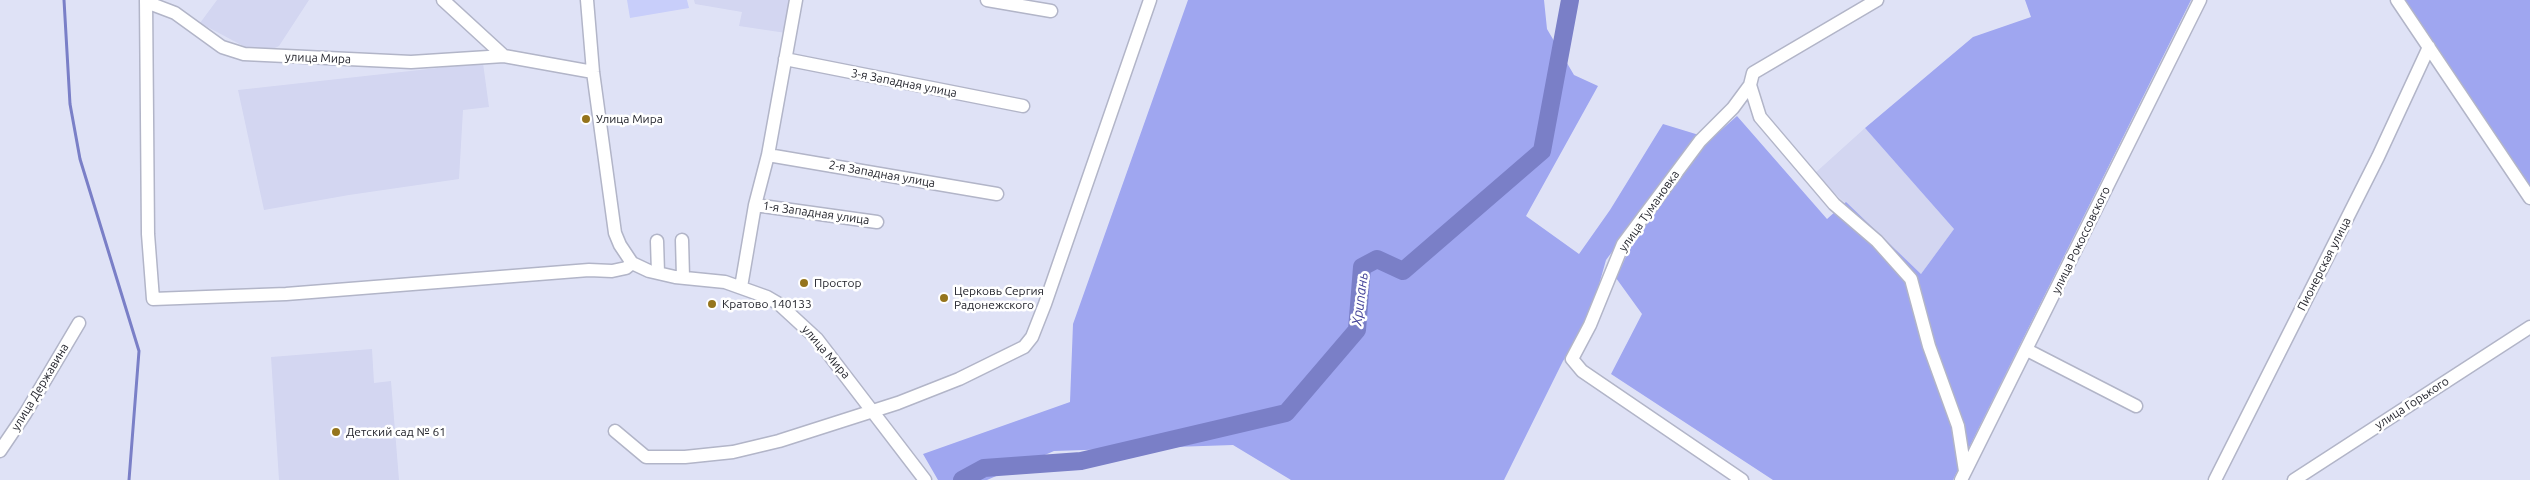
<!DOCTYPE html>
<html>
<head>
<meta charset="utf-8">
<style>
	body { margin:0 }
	canvas { display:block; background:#dfe2f6 }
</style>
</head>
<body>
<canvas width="2530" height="480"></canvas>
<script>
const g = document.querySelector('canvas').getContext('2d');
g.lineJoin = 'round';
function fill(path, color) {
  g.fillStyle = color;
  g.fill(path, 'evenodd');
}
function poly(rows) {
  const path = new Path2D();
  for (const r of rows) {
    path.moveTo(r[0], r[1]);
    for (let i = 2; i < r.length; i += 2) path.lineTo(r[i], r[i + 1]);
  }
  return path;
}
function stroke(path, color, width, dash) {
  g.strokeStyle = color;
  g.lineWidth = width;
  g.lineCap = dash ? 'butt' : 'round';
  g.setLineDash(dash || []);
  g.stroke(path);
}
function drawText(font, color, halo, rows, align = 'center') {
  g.font = font + ' Ubuntu,sans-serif';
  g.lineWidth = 5;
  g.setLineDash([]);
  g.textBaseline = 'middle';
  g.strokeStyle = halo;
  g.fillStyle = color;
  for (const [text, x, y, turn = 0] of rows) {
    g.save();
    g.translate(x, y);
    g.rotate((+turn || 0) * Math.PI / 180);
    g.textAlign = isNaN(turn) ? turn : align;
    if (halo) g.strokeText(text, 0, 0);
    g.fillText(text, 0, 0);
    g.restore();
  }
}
const built = poly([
	[217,0,309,0,279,46,267,52,247,48,200,23],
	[694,0,792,0,786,33,739,26,742,12,695,4],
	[483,63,489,107,463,110,459,179,349,195,264,210,238,90],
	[1865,128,1954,229,1921,274,1814,174],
	[372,349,374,383,391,381,399,480,279,480,271,357]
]);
const green = poly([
	[627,0,687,0,689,8,630,18]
]);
const forest = poly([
	[1188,0,1544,0,1547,29,1574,75,1598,86,1526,216,1579,254,1610,210,1663,124,1699,135,1606,260,1591,313,1578,340,1563,361,1504,480,1291,480,1233,445,1054,451,987,480,938,480,923,454,1070,402,1073,324],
	[2025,0,2191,0,1953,480,1773,480,1611,374,1642,314,1616,278,1637,233,1702,147,1737,116,1827,219,1846,202,1921,274,1954,229,1865,128,1973,37,2031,17],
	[2403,0,2530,0,2530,188]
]);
const stream = poly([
	[64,0,70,104,80,159,139,351,129,480]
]);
const river = poly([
	[962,480,984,468,1081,461,1286,413,1357,330,1362,267,1377,259,1403,271,1542,151,1570,0]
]);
const minor = poly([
	[146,0,148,234,153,299,286,294,589,270,612,271,626,268,632,263],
	[443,0,504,56,593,72],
	[587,0,593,72,615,233,620,245,632,263,649,271,675,277,725,282,767,297,779,304,817,339,925,480],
	[987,0,1051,11],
	[2397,0,2530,198],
	[146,2,175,13,222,47,244,54,411,62,504,56],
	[785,59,1023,106],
	[1750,85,1760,117,1834,204,1877,241,1911,279,1929,346,1958,426,1965,471],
	[768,155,997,194],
	[755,205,877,222],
	[682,240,683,277],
	[657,241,658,273],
	[741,287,755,205,768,155,796,0],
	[2027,350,2136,406],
	[615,431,646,457,685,457,733,452,779,441,898,403,959,379,1024,347,1032,337,1045,304,1150,0],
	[0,451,25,414,79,323],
	[1742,480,1582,371,1572,359,1590,325,1623,244,1700,141,1733,108,1750,85,1753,73,1877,0],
	[1961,480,2200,0],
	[2215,480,2378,157,2429,47],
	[2294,480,2530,327]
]);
const markers = [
	[586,119,5,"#95741c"],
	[804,283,5,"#95741c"],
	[944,298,5,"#95741c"],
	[712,304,5,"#95741c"],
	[336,432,5,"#95741c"]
];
const streetNames = [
	["улица Мира",318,58,2],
	["3-я Западная улица",904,83,11],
	["2-я Западная улица",882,174,10],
	["улица Тумановка",1649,211,-55],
	["1-я Западная улица",816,213,8],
	["улица Рокоссовского",2081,240,-64],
	["Пионерская улица",2324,264,-63],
	["улица Мира",826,352,49],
	["улица Державина",40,387,-59],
	["улица Горького",2412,403,-33]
];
const poiNames = [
	["Улица Мира",596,119],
	["Простор",814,283],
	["Церковь Сергия",954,291],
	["Радонежского",954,305],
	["Кратово 140133",722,304],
	["Детский сад № 61",346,432]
];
const waterNames = [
	["Хрипань",1360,299,-83]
];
fill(built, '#d3d6f1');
fill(green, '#c8cefa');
fill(forest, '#9fa6f0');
stroke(stream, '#7a7fc7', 3);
stroke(river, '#7a7fc7', 18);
stroke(minor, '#b2b5c8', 15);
stroke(minor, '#fff', 12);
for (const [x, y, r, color] of markers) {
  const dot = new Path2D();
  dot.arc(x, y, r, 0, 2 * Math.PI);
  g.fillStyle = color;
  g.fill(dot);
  stroke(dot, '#fff', 2);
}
drawText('12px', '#24252d', '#fff', streetNames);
drawText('12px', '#24252d', '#fff', poiNames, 'left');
drawText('italic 14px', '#434298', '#fff', waterNames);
</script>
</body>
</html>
